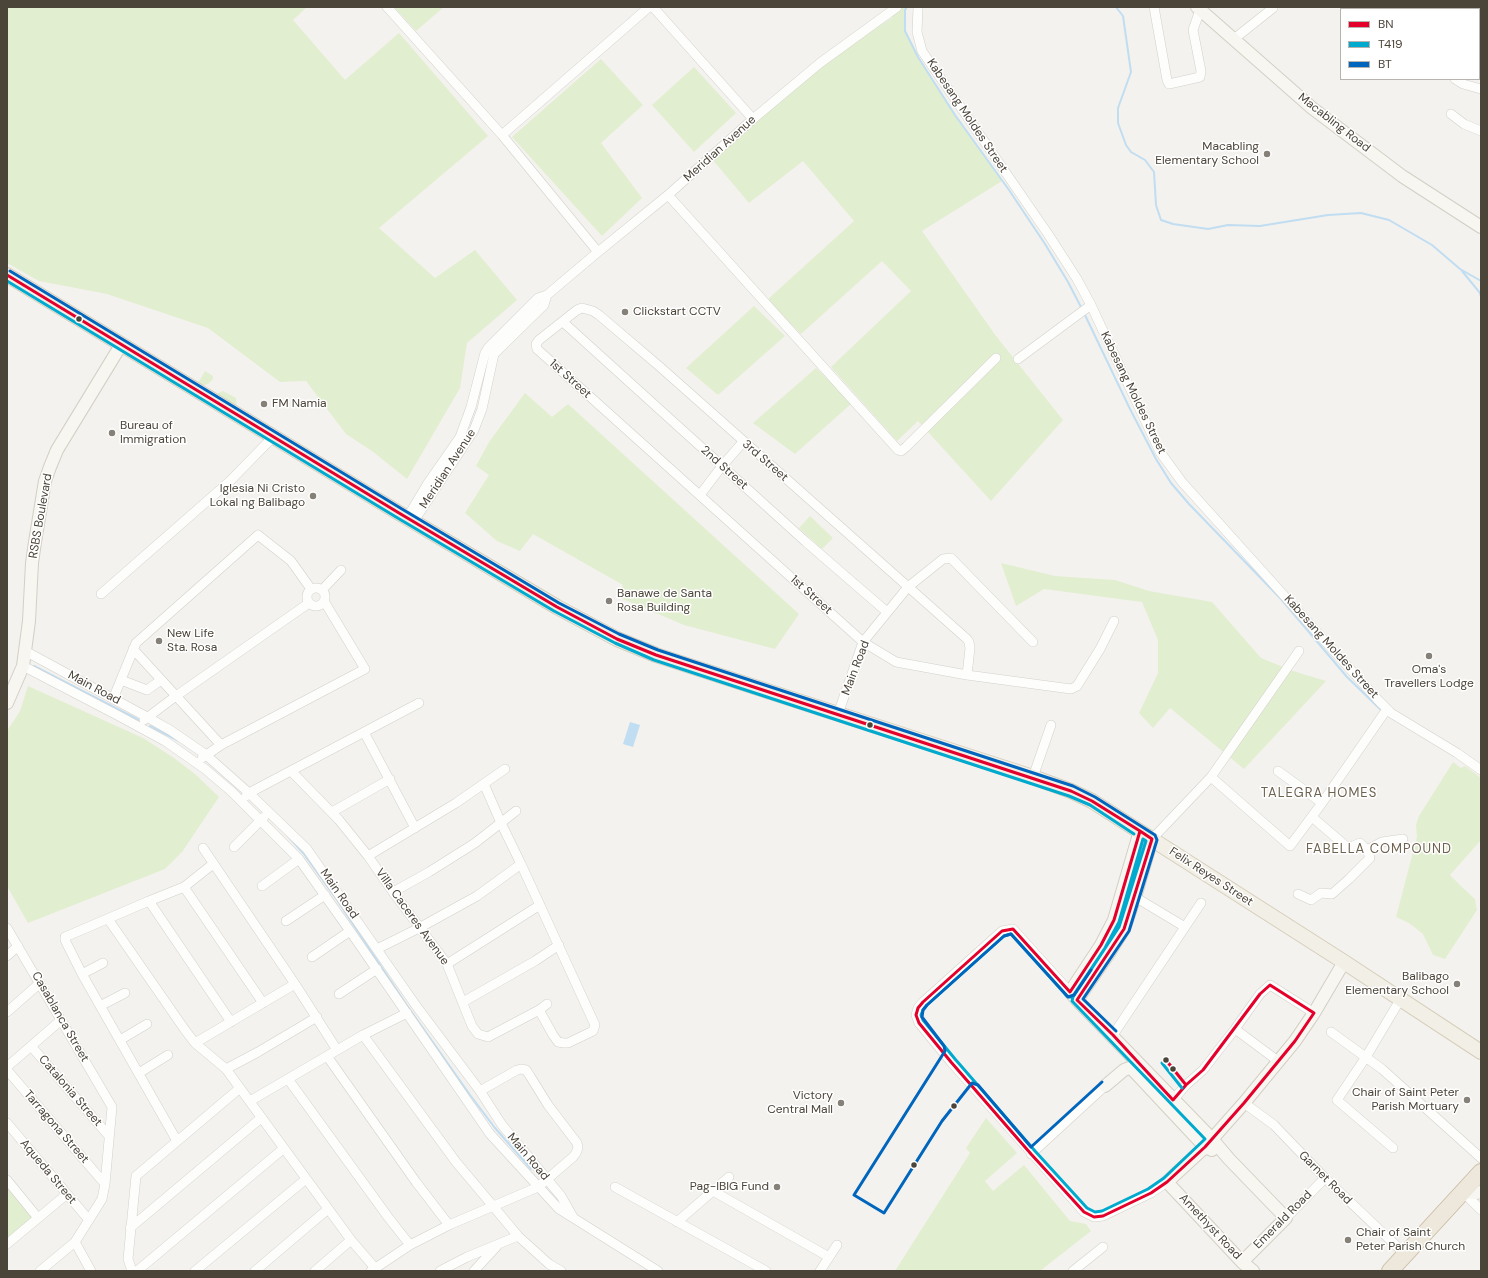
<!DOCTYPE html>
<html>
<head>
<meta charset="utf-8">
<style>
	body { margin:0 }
	#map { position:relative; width:1488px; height:1278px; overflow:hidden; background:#f4f2ee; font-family:"DM Sans",sans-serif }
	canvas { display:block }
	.frame { position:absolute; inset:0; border:8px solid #4b4439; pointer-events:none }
	.legend { position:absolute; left:1340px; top:8px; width:140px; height:72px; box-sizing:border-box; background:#fff; border:1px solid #b7b4b0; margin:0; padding:5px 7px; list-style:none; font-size:12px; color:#4b4439 }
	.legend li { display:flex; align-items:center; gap:8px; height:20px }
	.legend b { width:20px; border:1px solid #b7b4b0 }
</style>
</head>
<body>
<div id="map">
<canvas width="1488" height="1278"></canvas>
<div class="frame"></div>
<ul class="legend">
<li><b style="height:5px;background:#e4002b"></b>BN</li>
<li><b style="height:5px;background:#00a9ce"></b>T419</li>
<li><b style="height:5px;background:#0065bd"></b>BT</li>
</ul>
</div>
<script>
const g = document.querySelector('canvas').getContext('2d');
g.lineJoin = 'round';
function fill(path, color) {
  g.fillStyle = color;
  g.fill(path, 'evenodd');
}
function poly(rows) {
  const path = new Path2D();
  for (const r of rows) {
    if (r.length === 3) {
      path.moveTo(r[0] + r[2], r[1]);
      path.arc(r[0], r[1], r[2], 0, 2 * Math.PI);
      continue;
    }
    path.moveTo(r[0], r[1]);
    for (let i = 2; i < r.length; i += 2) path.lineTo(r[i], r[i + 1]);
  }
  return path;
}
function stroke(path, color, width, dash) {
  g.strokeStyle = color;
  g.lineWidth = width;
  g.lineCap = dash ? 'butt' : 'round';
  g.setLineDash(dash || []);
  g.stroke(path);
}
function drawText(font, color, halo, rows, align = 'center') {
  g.font = font + ' "DM Sans",sans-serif';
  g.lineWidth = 3;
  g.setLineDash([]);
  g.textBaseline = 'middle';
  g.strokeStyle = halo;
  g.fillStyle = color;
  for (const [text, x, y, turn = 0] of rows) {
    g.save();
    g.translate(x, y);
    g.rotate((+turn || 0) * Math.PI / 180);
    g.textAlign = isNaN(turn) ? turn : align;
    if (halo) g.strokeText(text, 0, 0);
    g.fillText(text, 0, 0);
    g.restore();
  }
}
const green = poly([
	[7,7,307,7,293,20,345,80,399,33,488,136,379,228,435,278,475,250,517,300,467,343,460,388,407,479,372,451,346,434,306,381,280,382,208,328,107,294,39,281,7,263],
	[394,7,444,7,416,31],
	[890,7,907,7,905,10,905,31,918,57,955,115,1002,181,922,231,996,336,1063,420,991,501,918,421,897,441,831,367,911,291,882,261,801,334,767,300,854,221,803,161,749,203,712,159,820,62,892,18],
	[601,59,643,105,601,143,642,198,602,236,512,137],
	[694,67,736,113,694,152,652,105],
	[754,306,785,336,718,395,686,368],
	[816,368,852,403,795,454,753,423],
	[205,371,213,376,213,379,208,384,200,386,197,385],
	[223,391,236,398,237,410,214,395],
	[525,393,552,417,568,404,799,614,775,649,684,625,618,597,623,585,533,534,520,551,497,541,465,513,489,475,476,466,489,442],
	[810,516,833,538,822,549,799,528],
	[1001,563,1055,576,1115,580,1149,591,1212,602,1261,658,1293,671,1326,681,1244,769,1170,708,1153,728,1139,713,1158,673,1158,640,1142,602,1044,589,1016,606],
	[28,686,143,738,174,758,195,774,219,797,182,852,165,869,28,923,7,886,7,731,20,711],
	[1453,762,1461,768,1465,766,1481,778,1481,840,1450,875,1462,887,1475,899,1477,910,1445,959,1433,955,1423,934,1409,923,1396,917,1417,837,1416,825,1419,816],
	[986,1118,1017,1153,985,1181,993,1191,1024,1165,1070,1221,1086,1224,1091,1231,1040,1271,895,1271,970,1153,966,1148],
	[7,1184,35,1217,7,1241]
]);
const water = poly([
	[630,722,640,725,633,747,623,744]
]);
const stream = poly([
	[907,7,905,10,905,31,918,57,955,115,1009,190,1045,244,1068,282,1082,309],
	[1116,7,1123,16,1131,72,1118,108,1118,123,1126,145,1131,152,1145,160,1154,172,1156,205,1161,220,1173,224,1208,229,1228,225,1260,226,1328,215,1361,213,1389,220,1432,245,1460,269,1481,281],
	[1462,271,1480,293,1481,297],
	[1084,313,1130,409,1156,459,1171,483,1189,504,1281,599,1347,677,1382,711],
	[34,666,139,720],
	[150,726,179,741],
	[287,835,304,854,337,900,406,1004,470,1095,495,1128,531,1169]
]);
const street = poly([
	[387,7,502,135,598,252],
	[653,7,753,119],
	[918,7,917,32,922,51,1048,234,1077,279,1091,305,1160,452,1182,482,1378,700,1391,713,1457,753,1481,770],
	[1154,7,1167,80,1169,84,1200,77,1201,71,1193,30,1200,10],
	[1365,7,1367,9],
	[1396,9,1398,7],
	[1435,9,1438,7],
	[1472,9,1475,7],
	[1234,39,1273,8,1272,7],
	[1479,41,1481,39],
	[1455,79,1463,84,1481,89],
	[1451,114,1464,124,1481,131],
	[502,135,649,7],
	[668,195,898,450,901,451,906,447,996,358],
	[563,322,806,542,887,612],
	[1018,359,1091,305],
	[700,495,722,466,743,442],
	[407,518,428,483,460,437,471,407,485,353,488,348,538,298,547,295,598,252,668,195,753,119,820,63,897,7],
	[414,521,474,430,482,409,494,354,544,305,547,295],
	[316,597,9],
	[322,590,341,570],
	[101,594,230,481,273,437],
	[133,649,221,745],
	[25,651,147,717,170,730,205,754,249,793,307,849,417,1007,480,1091,502,1125,561,1196,573,1217],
	[23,666,119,716,165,741,205,769,231,791,299,859,350,931,490,1134,559,1209,658,1271],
	[967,675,970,648,969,642,967,639,659,366,599,315,593,311,582,308,577,310,539,340,536,344,537,349,863,642,896,662,967,675,1071,689,1077,686,1100,649,1114,621],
	[121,680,147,690,161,680],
	[113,699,136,643,258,535,291,561,311,589],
	[838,714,863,642,908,587,943,559,951,558,1033,642],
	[144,720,176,696,309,603],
	[364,732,415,828],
	[202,758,221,745,365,669,324,601],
	[291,771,339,820,368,856,393,892,447,964,472,1026,478,1034,488,1037,539,1010,547,1004],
	[1278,771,1322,803],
	[1033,777,1051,725],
	[1211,777,1299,651],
	[484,784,501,823,521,864,595,1025,593,1031,568,1043,564,1043,558,1042,553,1035,539,1010],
	[246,796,249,793,419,703],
	[332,812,390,779],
	[1312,817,1347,847,1353,846,1360,843,1367,850,1382,842,1403,839],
	[1152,839,1211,777,1290,846,1322,803,1387,709],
	[234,847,264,817],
	[203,848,295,984,337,1050],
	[368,856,456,803,505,769],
	[262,886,299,859],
	[184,887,263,1003],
	[393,892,429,872,475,843,516,811],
	[1298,894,1311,900,1321,893,1332,894,1349,879,1370,858,1367,850],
	[1135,897,1185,927],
	[149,901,231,1022],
	[108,919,185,1030,195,1043,226,1069,351,1240,375,1268],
	[286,921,325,895],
	[7,928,112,1107,105,1184,102,1199,75,1242,40,1271],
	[377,949,419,928,477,896,521,864],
	[7,956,18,946],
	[312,957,350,931],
	[447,964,540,905],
	[82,974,103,963],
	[1070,992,1013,929,1002,931,923,1002,918,1008,916,1015,919,1023,951,1062,1084,1212,1094,1217,1103,1216,1151,1193,1167,1182],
	[339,994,377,969],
	[463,1002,535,961,559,945],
	[100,1006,125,993],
	[7,1012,40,983],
	[1235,1029,1278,1061],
	[1331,1032,1382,1069,1481,1158],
	[363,1035,456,1162,493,1206,518,1236,549,1264,561,1271],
	[1113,1035,1201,903],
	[120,1040,147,1024],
	[195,1043,295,984],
	[31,1046,109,1136],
	[327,1056,416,1182,449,1225],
	[7,1067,61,1020],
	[226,1069,258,1052,317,1017],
	[7,1070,105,1184],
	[139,1073,168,1055],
	[288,1079,388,1217,410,1245],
	[1173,1100,1186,1085,1203,1070,1235,1029,1260,994,1270,985,1314,1013],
	[250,1101,363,1035,407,1013],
	[1244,1103,1274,1125,1325,1178,1405,1254],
	[7,1123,89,1220],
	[177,1141,82,974,65,940,65,937,149,901,184,887,213,864],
	[1393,1148,1337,1100,1366,1057,1400,1000],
	[1031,1154,1105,1086],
	[7,1180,38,1218],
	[615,1187,766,1271],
	[713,1191,829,1257],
	[1463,1192,1481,1210],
	[1286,1218,1325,1178],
	[677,1222,729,1177],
	[130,1228,261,1118],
	[75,1242,91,1271],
	[7,1244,67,1194],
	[132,1271,128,1259,136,1176,240,1088],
	[137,1271,283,1149],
	[195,1271,306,1179],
	[255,1271,328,1209],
	[315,1271,351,1240],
	[371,1271,410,1245,449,1225,538,1187,573,1157,576,1153,578,1148,577,1143,548,1105,530,1076,526,1070,521,1069,517,1070,480,1091],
	[440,1271,467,1257,518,1236],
	[474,1271,497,1246],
	[820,1271,837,1245],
	[1073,1271,1103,1247]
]);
const secondary = poly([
	[1197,7,1312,108,1402,176,1481,227],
	[7,703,23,666,29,621,32,563,35,542,45,481,50,467,57,450,71,427,121,345],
	[1152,839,1135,897,1124,929,1109,953,1077,1000,1212,1139,1229,1159,1286,1218,1242,1262],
	[1077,1000,1070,992,1101,945,1114,920,1140,831],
	[1105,1086,1124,1070,1129,1068,1132,1069,1205,1147,1212,1150],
	[1463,1192,1476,1193,1481,1192],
	[1253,1271,1242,1262,1167,1182,1205,1147,1244,1103,1295,1041,1314,1013,1344,962]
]);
const primary = poly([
	[7,275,399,513,557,607,617,639,656,655,1033,777,1071,791,1092,801,1344,962,1481,1052]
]);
const highway = poly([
	[1390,1271,1481,1172]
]);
const bus1 = poly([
	[7,275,399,513,557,607,617,639,656,655,1071,791,1092,801,1140,831],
	[1140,831,1152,839,1124,929,1077,1000,1113,1035,1173,1100,1186,1085,1203,1070,1260,994,1270,985,1314,1013,1295,1041,1244,1103,1205,1147,1167,1182,1151,1193,1103,1216,1094,1217,1084,1212,1031,1154,951,1062,919,1023,916,1015,918,1008,923,1002,1002,931,1013,929,1070,992,1101,945,1114,920,1140,831],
	[1166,1060,1186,1085]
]);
const bus2 = poly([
	[7,281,396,517,554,611,615,643,654,660,1069,796,1090,805,1134,834],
	[1143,839,1146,841,1119,927,1073,997,1072,1001,1205,1139,1164,1178,1148,1189,1102,1211,1095,1212,1087,1208,1035,1151,955,1059,923,1020,921,1015,923,1010,927,1005,1004,936,1011,934,1067,996,1070,997,1073,996,1105,948,1119,922,1143,839],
	[1162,1063,1182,1088]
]);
const bus3 = poly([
	[10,271,402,509,559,603,619,634,658,650,1073,786,1095,797,1155,835,1157,840,1129,931,1083,999,1116,1031],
	[1091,970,1074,995,1068,997,1011,934,1004,936,927,1005,923,1010,922,1017,944,1046,945,1051,854,1195,884,1213,942,1121,972,1083,978,1085,1031,1147,1102,1082]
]);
const markers = [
	[1267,154,4,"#868178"],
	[625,312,4,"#868178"],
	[79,319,3.5,"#4b4439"],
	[264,404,4,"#868178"],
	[112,433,4,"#868178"],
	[313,496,4,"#868178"],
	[609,601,4,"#868178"],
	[159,641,4,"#868178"],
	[1429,656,4,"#868178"],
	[870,725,3.5,"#4b4439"],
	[1457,984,4,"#868178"],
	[1166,1060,3.5,"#4b4439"],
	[1173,1069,3.5,"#4b4439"],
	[1467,1100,4,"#868178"],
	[841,1103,4,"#868178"],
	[954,1106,3.5,"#4b4439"],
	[914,1165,3.5,"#4b4439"],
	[777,1187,4,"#868178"],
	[1348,1240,4,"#868178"]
];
const streetNames = [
	["Kabesang Moldes Street",967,116,56],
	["Macabling Road",1334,123,38],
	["Meridian Avenue",720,149,-42],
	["1st Street",570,379,42],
	["Kabesang Moldes Street",1133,393,64],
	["3rd Street",765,461,41],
	["2nd Street",724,468,42],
	["Meridian Avenue",448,469,-57],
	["RSBS Boulevard",41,516,-80],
	["1st Street",811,595,42],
	["Kabesang Moldes Street",1331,647,48],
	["Main Road",856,668,-69],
	["Main Road",94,688,28],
	["Felix Reyes Street",1211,877,33],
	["Main Road",339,894,55],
	["Villa Caceres Avenue",412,917,54],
	["Casablanca Street",60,1017,60],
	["Catalonia Street",70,1091,49],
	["Tarragona Street",56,1127,49],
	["Main Road",528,1157,50],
	["Aqueda Street",48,1172,50],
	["Garnet Road",1325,1178,45],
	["Emerald Road",1283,1220,-45],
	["Amethyst Road",1210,1227,47]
];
const poiNames = [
	["Macabling",1259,147],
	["Elementary School",1259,161],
	["Clickstart CCTV",633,312,"left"],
	["FM Namia",272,404,"left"],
	["Bureau of",120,426,"left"],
	["Immigration",120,440,"left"],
	["Iglesia Ni Cristo",305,489],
	["Lokal ng Balibago",305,503],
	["Banawe de Santa",617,594,"left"],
	["Rosa Building",617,608,"left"],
	["New Life",167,634,"left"],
	["Sta. Rosa",167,648,"left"],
	["Oma's",1429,670,"center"],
	["Travellers Lodge",1429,684,"center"],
	["Balibago",1449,977],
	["Elementary School",1449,991],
	["Chair of Saint Peter",1459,1093],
	["Parish Mortuary",1459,1107],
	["Victory",833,1096],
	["Central Mall",833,1110],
	["Pag-IBIG Fund",769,1187],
	["Chair of Saint",1356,1233,"left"],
	["Peter Parish Church",1356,1247,"left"]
];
const neighbourhoodNames = [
	["TALEGRA HOMES",1319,794],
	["FABELLA COMPOUND",1379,850]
];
fill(green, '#e1eecf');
fill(water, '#c0ddf1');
stroke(stream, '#c0ddf1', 2);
stroke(street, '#d2d0cb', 10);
stroke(secondary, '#d3cfc5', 14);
stroke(primary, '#d6cebb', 16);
stroke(highway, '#ccbfa9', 18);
stroke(street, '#fdfdfc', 9);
stroke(secondary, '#f7f6f1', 12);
stroke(primary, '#f2efe6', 14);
stroke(highway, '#ede8db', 16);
stroke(bus1, '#e4002b', 3);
stroke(bus2, '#00a9ce', 3);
stroke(bus3, '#0065bd', 3);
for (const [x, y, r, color] of markers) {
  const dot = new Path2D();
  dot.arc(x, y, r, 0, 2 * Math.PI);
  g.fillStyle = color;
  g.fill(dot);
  stroke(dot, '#fff', 1.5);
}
drawText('12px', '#4b4439', '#fff', streetNames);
drawText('12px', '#4b4439', '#fff', poiNames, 'right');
g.letterSpacing = '1px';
drawText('13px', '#6e6250', '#fff', neighbourhoodNames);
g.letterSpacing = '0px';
</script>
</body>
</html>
